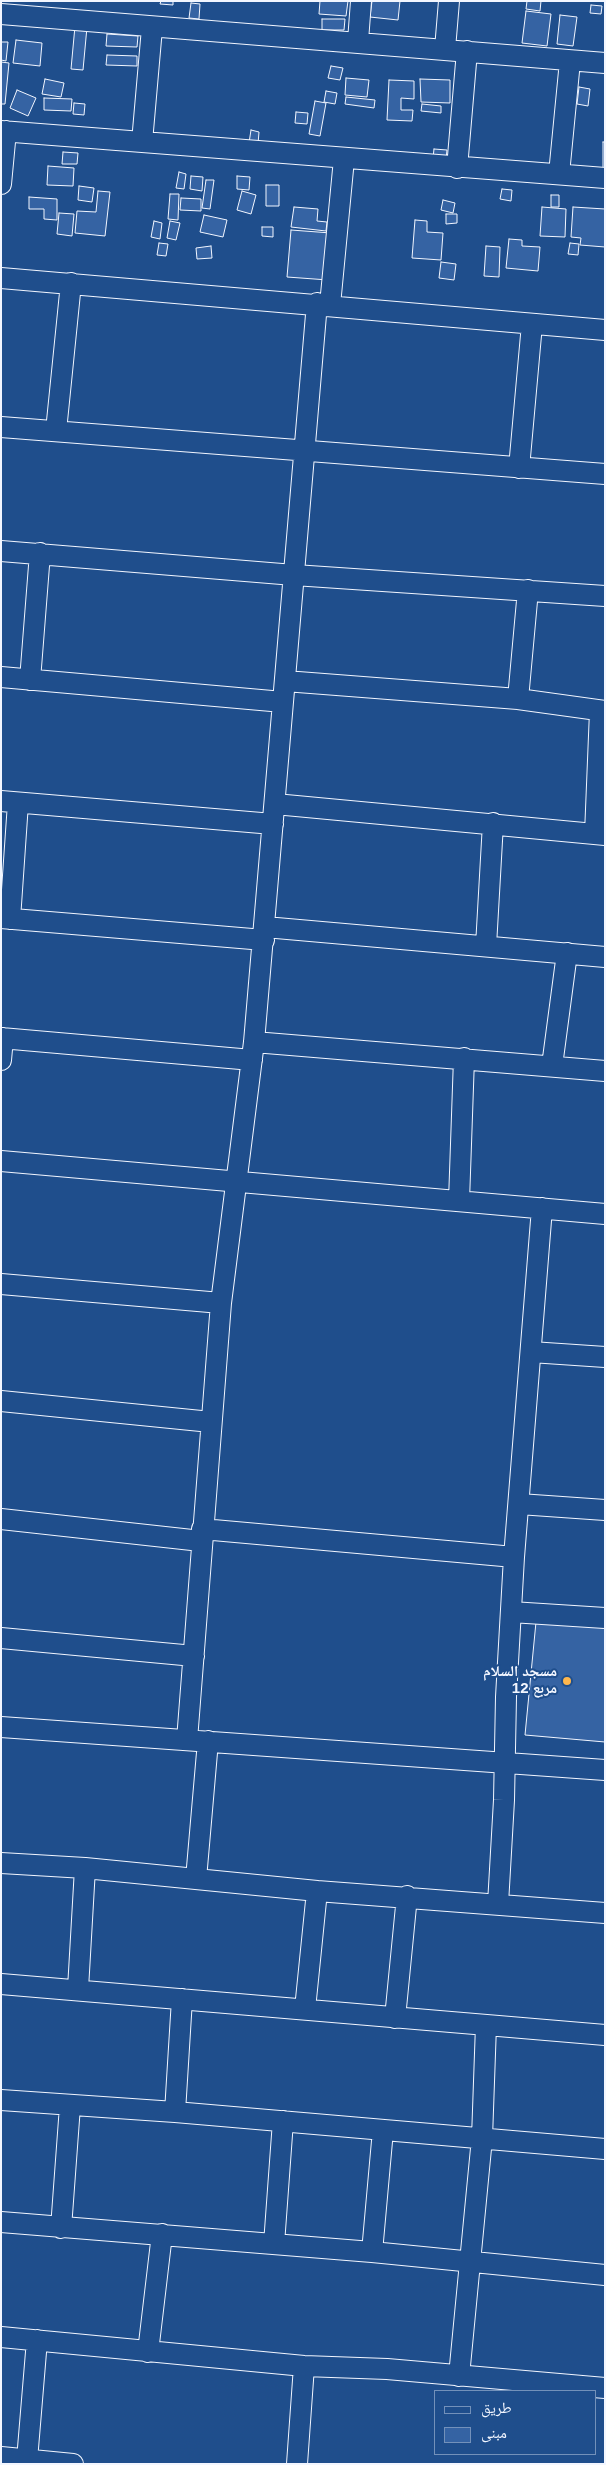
<!DOCTYPE html>
<html>
<head>
<meta charset="utf-8">
<style>
	body { margin:0 }
	#map { position:relative; width:606px; height:2465px; overflow:hidden; background:#1f4e8c; font-family:Arial,"Noto Naskh Arabic",sans-serif }
	canvas { display:block }
	.frame { position:absolute; inset:0; border:2px solid #f2f6ff; pointer-events:none }
	.legend { position:absolute; left:434px; top:2390px; width:162px; height:65px; box-sizing:border-box; background:#1f4e8c; border:1px solid #7391ba; margin:0; padding:6px 9px; list-style:none; font-size:15px; color:#f2f6ff }
	.legend li { display:flex; align-items:center; gap:10px; height:25px }
	.legend b { width:25px; border:1px solid #7391ba }
</style>
</head>
<body>
<div id="map">
<canvas width="606" height="2465"></canvas>
<div class="frame"></div>
<ul class="legend">
<li><b style="height:6px;background:#1f4e8c"></b>طريق</li>
<li><b style="height:14px;background:#3563a3"></b>مبنى</li>
</ul>
</div>
<script>
const g = document.querySelector('canvas').getContext('2d');
g.lineJoin = 'round';
function fill(path, color) {
  g.fillStyle = color;
  g.fill(path, 'evenodd');
}
function poly(rows) {
  const path = new Path2D();
  for (const r of rows) {
    path.moveTo(r[0], r[1]);
    for (let i = 2; i < r.length; i += 2) path.lineTo(r[i], r[i + 1]);
  }
  return path;
}
function stroke(path, color, width, dash) {
  g.strokeStyle = color;
  g.lineWidth = width;
  g.lineCap = dash ? 'butt' : 'round';
  g.setLineDash(dash || []);
  g.stroke(path);
}
function drawText(font, color, halo, rows, align = 'center') {
  g.font = font + ' Arial,"Noto Naskh Arabic",sans-serif';
  g.lineWidth = 4;
  g.setLineDash([]);
  g.textBaseline = 'middle';
  g.strokeStyle = halo;
  g.fillStyle = color;
  for (const [text, x, y, turn = 0] of rows) {
    g.save();
    g.translate(x, y);
    g.rotate((+turn || 0) * Math.PI / 180);
    g.textAlign = isNaN(turn) ? turn : align;
    if (halo) g.strokeText(text, 0, 0);
    g.fillText(text, 0, 0);
    g.restore();
  }
}
const building = poly([
	[161,1,173,1,173,5,160,4,161,1],
	[320,1,348,1,346,16,319,14,320,1],
	[372,1,400,1,398,20,370,17,372,1],
	[527,1,541,1,540,11,526,9,527,1],
	[191,3,200,4,199,19,189,18,191,3],
	[591,5,602,6,601,14,590,13,591,5],
	[526,11,551,14,547,46,522,43,526,11],
	[560,15,577,17,573,46,557,44,560,15],
	[322,19,345,19,344,30,322,30,322,19],
	[75,26,87,27,83,70,71,69,75,26],
	[107,34,138,36,137,47,106,46,107,34],
	[16,40,42,43,40,66,13,63,16,40],
	[1,42,8,42,6,61,1,60,1,42],
	[107,55,137,56,137,66,106,65,107,55],
	[1,62,9,63,5,104,1,104,1,62],
	[331,66,343,68,340,80,328,78,331,66],
	[346,78,369,80,367,97,345,95,346,78],
	[45,79,64,83,61,97,42,94,45,79],
	[420,79,450,80,450,103,421,102,420,79],
	[389,80,414,81,414,99,401,98,401,110,413,110,412,121,387,120,389,80],
	[579,87,590,89,588,106,577,104,579,87],
	[17,90,36,98,28,116,10,108,17,90],
	[326,91,337,93,335,104,324,102,326,91],
	[346,97,375,100,374,108,345,104,346,97],
	[44,98,72,99,71,111,44,110,44,98],
	[315,101,326,103,320,136,309,134,315,101],
	[74,103,85,104,84,115,73,114,74,103],
	[422,104,441,106,441,113,421,111,422,104],
	[296,112,308,113,307,124,295,123,296,112],
	[251,130,259,132,258,144,249,143,251,130],
	[603,142,605,142,605,175,603,175,603,142],
	[434,149,447,150,446,159,433,158,434,149],
	[63,152,78,153,77,164,62,164,63,152],
	[48,166,74,168,73,186,47,185,48,166],
	[179,172,186,174,184,189,176,188,179,172],
	[191,176,203,177,202,191,190,189,191,176],
	[237,176,250,177,249,190,237,189,237,176],
	[206,180,214,180,210,209,202,208,206,180],
	[266,185,279,185,279,206,266,206,266,185],
	[79,186,94,188,92,202,78,200,79,186],
	[502,189,512,190,511,201,500,199,502,189],
	[98,191,110,192,105,236,75,233,77,211,96,212,98,191],
	[242,191,256,195,251,214,237,210,242,191],
	[170,194,179,194,178,220,168,219,170,194],
	[551,195,559,195,559,207,551,207,551,195],
	[29,197,57,199,57,220,44,219,44,209,29,209,29,197],
	[181,198,201,199,201,211,180,210,181,198],
	[443,200,455,203,453,213,441,210,443,200],
	[294,207,318,209,317,221,327,222,326,231,291,227,294,207],
	[542,207,566,209,565,237,540,236,542,207],
	[573,207,605,209,605,247,580,245,581,238,571,237,573,207],
	[59,213,74,214,72,236,57,234,59,213],
	[446,214,457,214,457,223,446,224,446,214],
	[204,215,227,220,223,237,200,232,204,215],
	[415,220,427,221,427,232,443,233,441,260,412,258,415,220],
	[154,221,162,223,160,239,151,237,154,221],
	[170,221,180,223,176,240,167,238,170,221],
	[262,227,273,227,273,237,262,236,262,227],
	[291,230,331,233,328,280,287,277,291,230],
	[509,239,522,240,522,246,540,247,538,271,506,268,509,239],
	[159,243,168,244,166,256,157,255,159,243],
	[570,243,579,244,578,255,568,254,570,243],
	[211,246,212,258,197,259,196,248,211,246],
	[486,246,500,247,499,277,484,276,486,246],
	[441,262,456,264,454,280,439,278,441,262],
	[536,1622,605,1628,605,1742,525,1735,536,1622]
]);
const minor = poly([
	[1,14,605,63],
	[358,41,361,1],
	[445,49,449,1],
	[1,131,605,178],
	[142,142,152,28],
	[457,168,467,51],
	[559,174,570,61],
	[1,184,6,131],
	[1,278,605,330],
	[330,305,344,159],
	[1,427,605,474],
	[56,431,71,283],
	[519,468,532,324],
	[1,551,294,575,605,596],
	[1,677,283,702],
	[30,680,40,553],
	[285,681,518,699,605,711],
	[518,699,528,590],
	[1,801,273,824],
	[275,804,605,835],
	[595,834,600,711],
	[1,918,264,940],
	[10,919,18,803],
	[265,927,605,957],
	[486,946,493,823],
	[1,1038,252,1060],
	[254,1042,605,1071],
	[1,1060,3,1038],
	[552,1066,567,953],
	[1,1161,605,1214],
	[459,1201,464,1058],
	[1,1284,221,1303],
	[531,1352,605,1357],
	[1,1401,211,1422],
	[519,1504,605,1510],
	[1,1519,201,1541],
	[202,1529,514,1557],
	[511,1612,605,1618],
	[1,1638,194,1656],
	[1,1727,605,1770],
	[187,1740,221,1303,254,1042,317,303],
	[1,1863,85,1868,317,1891,605,1913],
	[196,1879,208,1741],
	[498,1904,504,1800,506,1697,514,1557,542,1208],
	[1,1984,605,2035],
	[78,1989,85,1868],
	[305,2009,317,1891],
	[395,2018,407,1896],
	[1,2100,175,2112,605,2149],
	[175,2112,182,1999],
	[1,2222,372,2252,605,2275],
	[61,2228,70,2106],
	[274,2244,283,2121],
	[372,2252,383,2130],
	[1,2337,304,2366,387,2369,605,2388],
	[148,2352,162,2234],
	[459,2376,482,2138,486,2025],
	[1,2457,73,2464],
	[27,2460,37,2340],
	[297,2464,304,2366]
]);
const markers = [
	[567,1681,5,"#ffb74d"]
];
const poiNames = [
	["مسجد السلام",557,1672],
	["مربع 12",557,1689]
];
fill(building, '#3563a3');
stroke(building, '#f2f6ff', 1);
stroke(minor, '#f2f6ff', 22);
stroke(minor, '#1f4e8c', 20);
for (const [x, y, r, color] of markers) {
  const dot = new Path2D();
  dot.arc(x, y, r, 0, 2 * Math.PI);
  g.fillStyle = color;
  g.fill(dot);
  stroke(dot, '#1f4e8c', 2);
}
drawText('bold 15px', '#f2f6ff', '#1f4e8c', poiNames, 'right');
</script>
</body>
</html>
